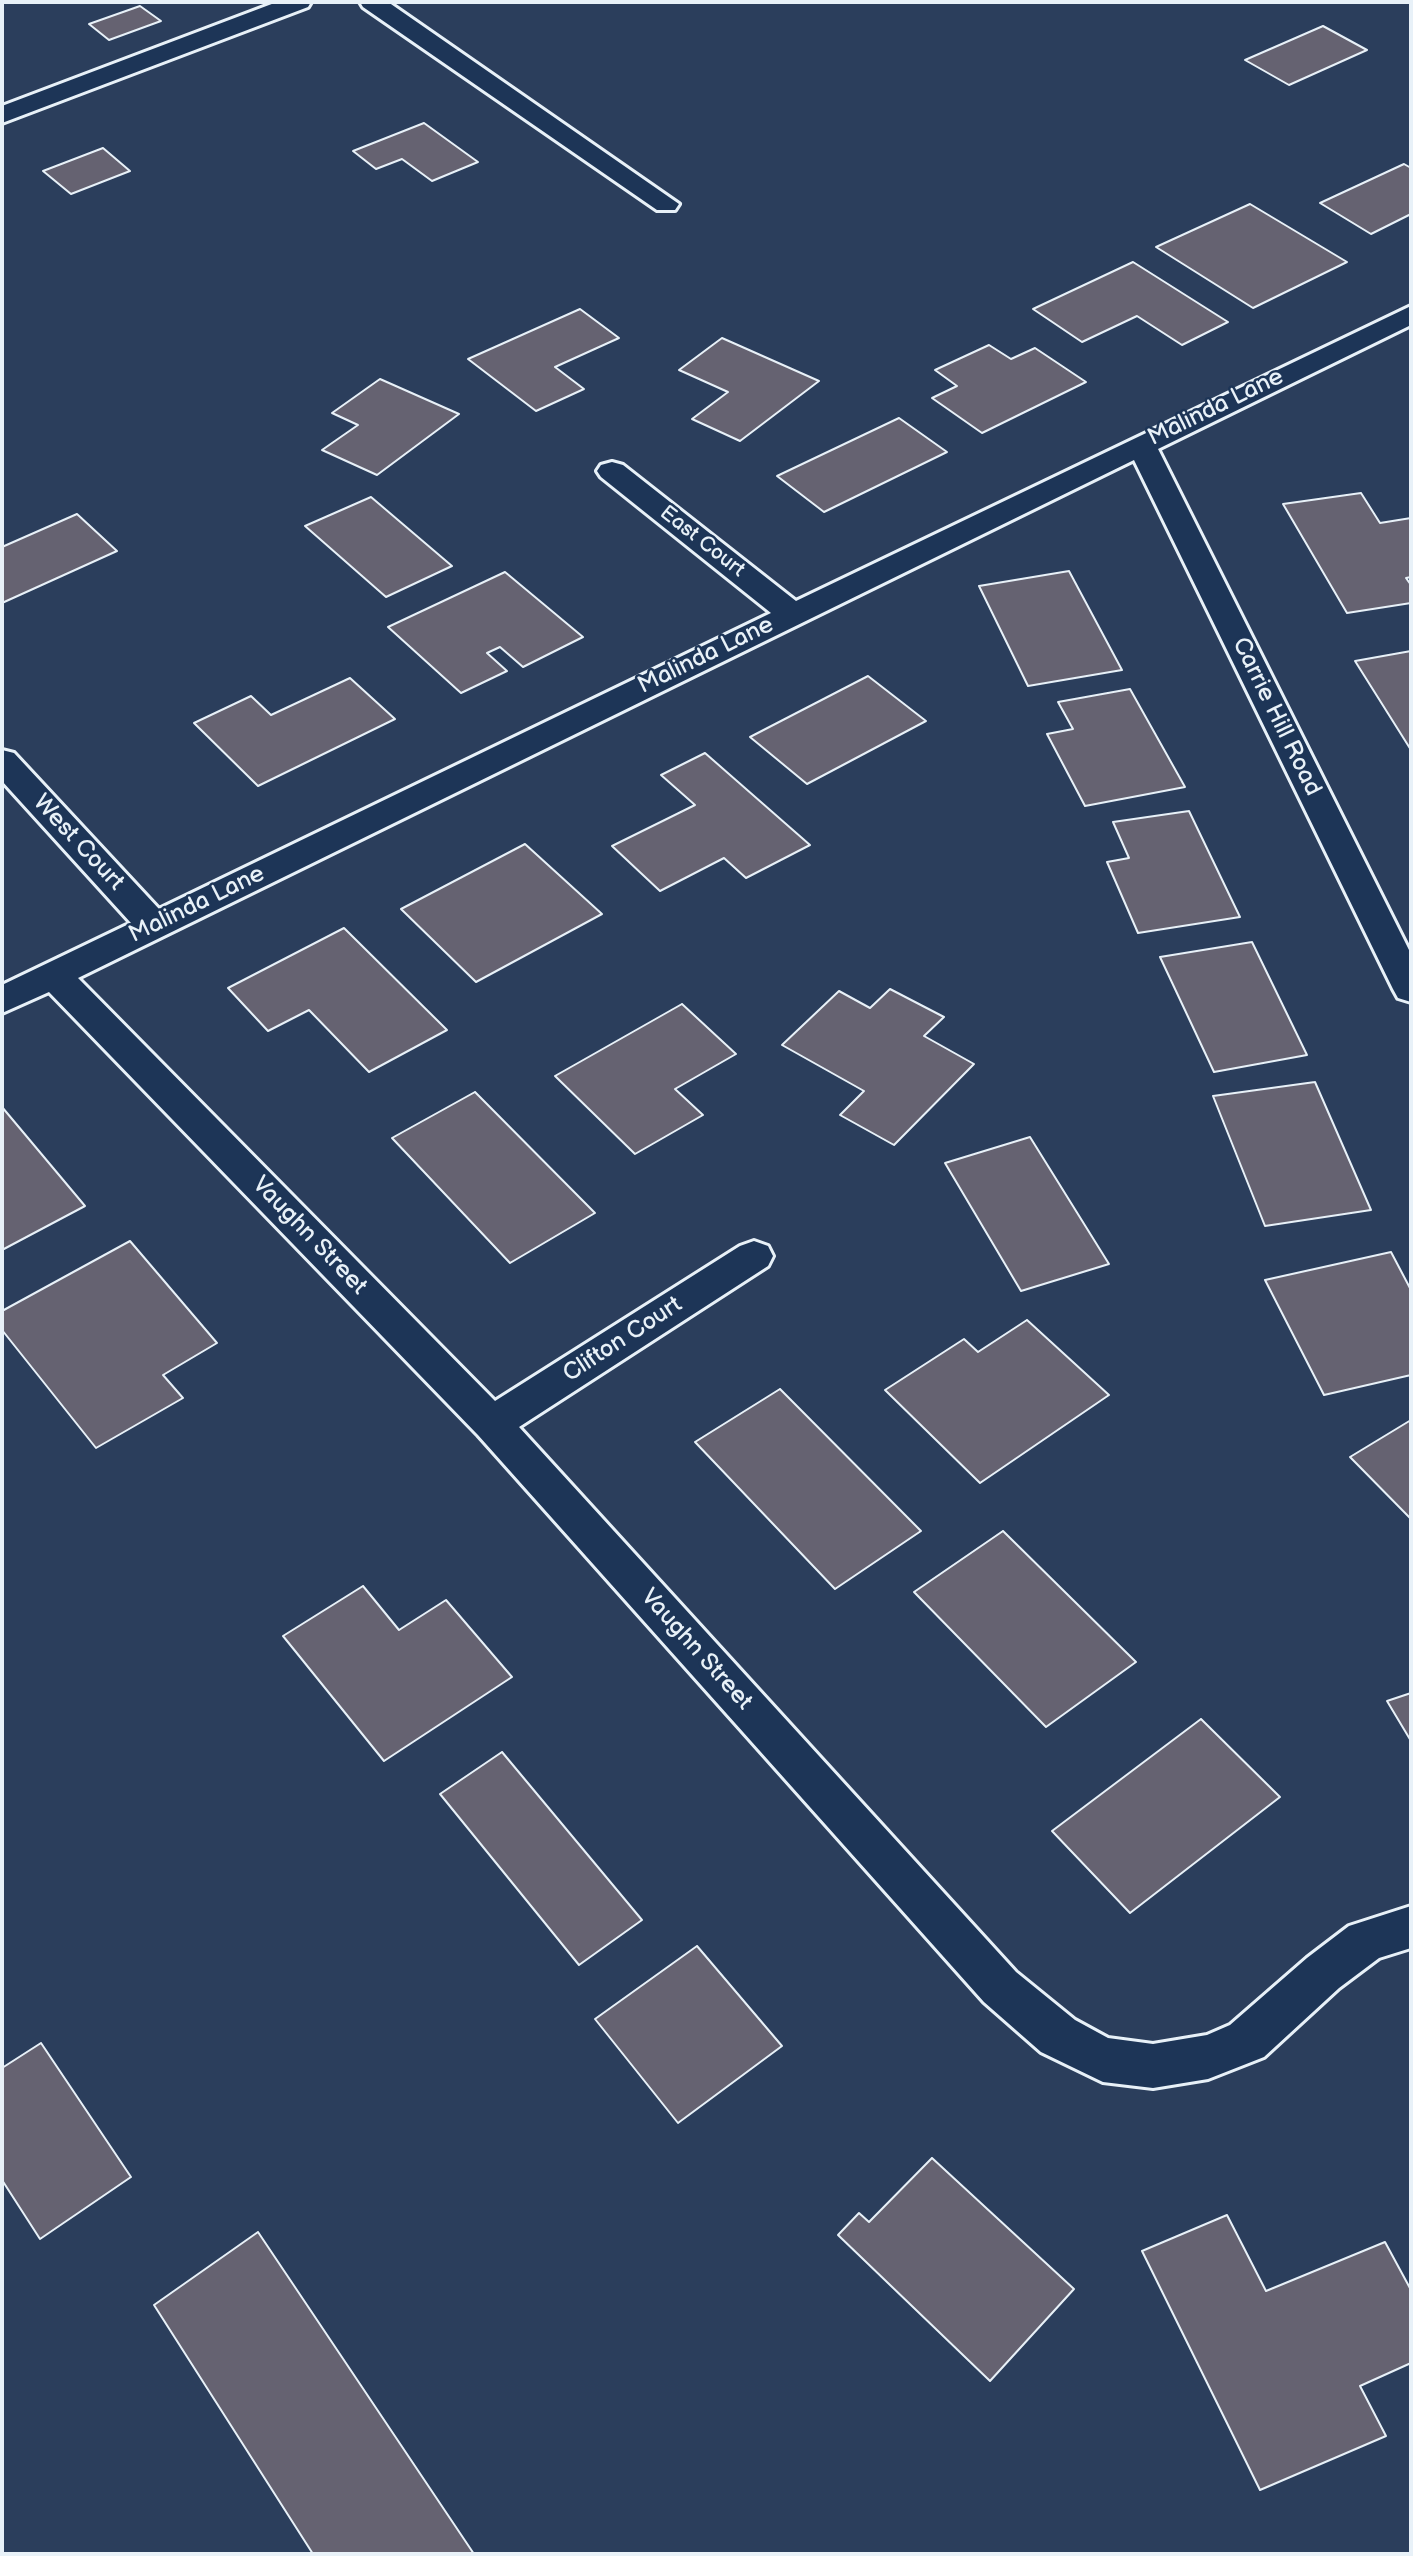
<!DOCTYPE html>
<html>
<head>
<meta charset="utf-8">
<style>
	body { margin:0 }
	#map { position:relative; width:1413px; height:2556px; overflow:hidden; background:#2b3e5c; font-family:"Balsamiq Sans",sans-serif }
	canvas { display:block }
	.frame { position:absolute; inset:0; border:4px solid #e8f1f8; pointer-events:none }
</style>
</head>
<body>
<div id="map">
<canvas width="1413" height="2556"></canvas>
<div class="frame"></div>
</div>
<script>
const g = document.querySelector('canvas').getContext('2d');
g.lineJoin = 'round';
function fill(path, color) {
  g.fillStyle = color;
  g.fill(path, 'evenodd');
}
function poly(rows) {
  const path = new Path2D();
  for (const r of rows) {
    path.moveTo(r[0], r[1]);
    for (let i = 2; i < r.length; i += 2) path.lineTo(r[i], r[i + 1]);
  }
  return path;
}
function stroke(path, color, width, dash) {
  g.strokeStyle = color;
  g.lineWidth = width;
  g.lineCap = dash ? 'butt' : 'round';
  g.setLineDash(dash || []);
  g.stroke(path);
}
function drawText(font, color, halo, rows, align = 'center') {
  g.font = font + ' "Balsamiq Sans",sans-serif';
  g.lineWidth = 5;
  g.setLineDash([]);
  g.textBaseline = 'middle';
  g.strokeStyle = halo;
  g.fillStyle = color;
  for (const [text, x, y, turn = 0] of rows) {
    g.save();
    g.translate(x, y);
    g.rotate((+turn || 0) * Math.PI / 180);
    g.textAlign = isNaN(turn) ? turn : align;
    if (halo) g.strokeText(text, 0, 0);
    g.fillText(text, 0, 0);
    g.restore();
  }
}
const building = poly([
	[140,6,161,21,109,40,89,24,140,6],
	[1323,26,1367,50,1289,85,1245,60,1323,26],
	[424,123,478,162,432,181,402,159,376,169,353,151,424,123],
	[103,148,130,171,71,194,43,171,103,148],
	[1404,164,1411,168,1411,214,1371,234,1320,203,1404,164],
	[1250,204,1347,262,1253,308,1156,247,1250,204],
	[1133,262,1228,322,1182,345,1137,316,1082,342,1033,309,1133,262],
	[580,309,619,338,555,367,584,389,536,411,468,359,580,309],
	[722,338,819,381,740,441,692,419,728,392,679,370,722,338],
	[989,345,1011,359,1035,348,1086,382,982,433,932,398,957,386,935,370,989,345],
	[380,379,459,414,377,475,322,450,358,425,332,413,380,379],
	[899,418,947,452,824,512,777,476,899,418],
	[1361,493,1380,523,1411,518,1411,577,1406,578,1411,585,1411,603,1347,613,1283,504,1361,493],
	[371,497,452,566,386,597,305,526,371,497],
	[77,514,117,551,2,603,2,547,77,514],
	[1069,571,1122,670,1028,686,979,586,1069,571],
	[505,572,583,637,523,667,500,647,487,653,507,671,461,693,388,627,505,572],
	[1411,651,1411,750,1355,661,1411,651],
	[868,676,926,721,807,784,750,737,868,676],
	[350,678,395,719,258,786,194,723,251,696,271,715,350,678],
	[1130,689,1185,787,1085,806,1047,734,1073,729,1058,702,1130,689],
	[705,753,810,845,746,878,724,858,660,891,612,846,695,805,661,775,705,753],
	[1189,811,1240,917,1138,933,1107,862,1129,858,1113,822,1189,811],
	[525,844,602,914,476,982,401,909,525,844],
	[344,928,447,1030,369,1072,309,1010,268,1031,228,988,344,928],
	[1252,942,1307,1055,1214,1072,1160,957,1252,942],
	[890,989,944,1017,924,1036,974,1064,894,1145,840,1115,864,1091,782,1045,839,991,870,1008,890,989],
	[682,1004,736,1054,675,1089,703,1115,635,1154,555,1076,682,1004],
	[1315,1082,1371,1210,1265,1226,1213,1096,1315,1082],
	[475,1092,595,1213,510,1263,392,1138,475,1092],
	[2,1107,85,1206,2,1250,2,1107],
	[1030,1137,1109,1264,1021,1291,945,1163,1030,1137],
	[130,1241,217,1343,163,1375,183,1398,96,1448,2,1330,2,1311,130,1241],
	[1391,1252,1411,1290,1411,1375,1324,1395,1265,1280,1391,1252],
	[1027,1320,1109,1395,980,1483,885,1390,964,1339,978,1352,1027,1320],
	[780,1389,921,1531,835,1589,695,1442,780,1389],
	[1411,1420,1411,1519,1350,1457,1411,1420],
	[1003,1531,1136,1662,1046,1727,914,1592,1003,1531],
	[363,1586,399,1630,446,1600,512,1677,384,1761,283,1636,363,1586],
	[1411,1693,1411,1741,1387,1701,1411,1693],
	[1201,1719,1280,1797,1130,1913,1052,1831,1201,1719],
	[502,1752,642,1920,579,1965,440,1794,502,1752],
	[697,1946,782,2046,678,2123,595,2019,697,1946],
	[41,2043,131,2177,40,2239,2,2180,2,2068,41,2043],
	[932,2158,1074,2289,990,2381,838,2235,859,2213,869,2222,932,2158],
	[1227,2215,1266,2291,1385,2242,1411,2290,1411,2363,1360,2386,1386,2436,1260,2490,1142,2251,1227,2215],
	[258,2232,474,2554,313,2554,154,2305,258,2232]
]);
const minor = poly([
	[277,2,311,2,308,7,2,123,2,106,277,2],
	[360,2,388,2,679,204,675,210,657,210,363,7,360,2],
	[1411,306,1411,325,1158,449,1411,954,1411,1002,1398,998,1393,989,1134,460,78,978,495,1401,740,1246,754,1241,768,1246,773,1256,768,1266,519,1427,1016,1972,1075,2020,1108,2038,1153,2044,1207,2035,1230,2025,1307,1958,1349,1926,1411,1906,1411,1948,1379,1958,1339,1988,1264,2057,1208,2079,1153,2088,1103,2082,1041,2052,984,2002,478,1435,49,992,2,1013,2,985,131,923,2,781,2,750,14,753,159,909,771,613,601,477,597,471,601,465,612,462,623,465,796,601,1411,306]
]);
const farStreetnames = [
	["East Court",702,542,38]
];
const streetNames = [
	["Malinda Lane",1216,408,-26],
	["Malinda Lane",706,656,-26],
	["Carrie Hill Road",1276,717,64],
	["West Court",78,843,47],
	["Malinda Lane",197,905,-26],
	["Vaughn Street",309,1236,46],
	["Clifton Court",623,1340,-33],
	["Vaughn Street",696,1650,48]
];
fill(building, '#656271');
stroke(building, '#e8f1f8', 2);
stroke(minor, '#e8f1f8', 6);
fill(minor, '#1d3557');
drawText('21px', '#e8f1f8', '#1d3557', farStreetnames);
drawText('24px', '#e8f1f8', '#1d3557', streetNames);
</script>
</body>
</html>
